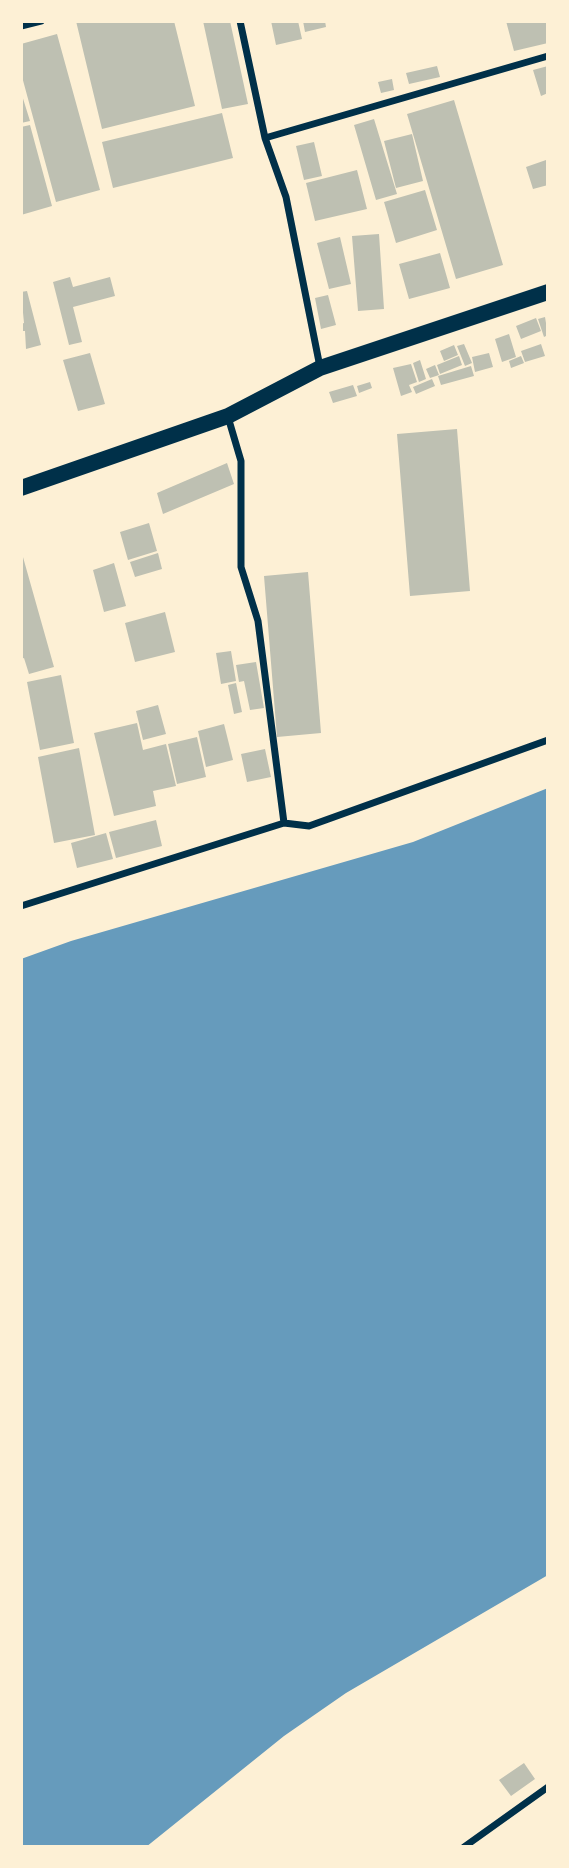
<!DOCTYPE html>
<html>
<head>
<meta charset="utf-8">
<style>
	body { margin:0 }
	#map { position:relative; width:569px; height:1868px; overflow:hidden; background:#fdf0d5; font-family:Montserrat,sans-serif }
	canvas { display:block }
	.frame { position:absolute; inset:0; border:23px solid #fdf0d5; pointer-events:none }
</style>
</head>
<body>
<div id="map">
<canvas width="569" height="1868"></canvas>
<div class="frame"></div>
</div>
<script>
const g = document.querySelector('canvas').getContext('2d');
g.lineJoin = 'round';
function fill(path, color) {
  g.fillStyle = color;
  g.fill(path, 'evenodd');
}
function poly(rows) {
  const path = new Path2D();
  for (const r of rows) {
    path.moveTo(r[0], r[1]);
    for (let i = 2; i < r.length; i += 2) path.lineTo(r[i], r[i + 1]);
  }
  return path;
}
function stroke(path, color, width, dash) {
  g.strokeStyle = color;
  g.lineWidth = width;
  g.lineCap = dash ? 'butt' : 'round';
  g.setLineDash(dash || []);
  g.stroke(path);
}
const water = poly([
	[548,788,548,1575,346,1693,284,1736,146,1847,21,1847,21,959,71,941,413,842]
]);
const building = poly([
	[76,21,174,21,195,106,102,129],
	[203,21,230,21,248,104,222,109],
	[271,21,298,21,302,39,276,45],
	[303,21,325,21,326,27,305,32],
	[506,21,548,21,548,43,514,51],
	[57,34,100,190,56,202,21,73,21,44],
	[437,66,440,77,409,84,406,73],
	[548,66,548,93,541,96,533,70],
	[392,79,394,90,381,93,378,82],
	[21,92,30,121,21,123],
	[454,100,503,265,456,279,407,114],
	[222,113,233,158,113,188,102,142],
	[374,119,397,194,376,200,354,125],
	[30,125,52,206,21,215,21,127],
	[412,134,423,181,396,188,384,141],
	[314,142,322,176,304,180,296,146],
	[546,160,548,185,533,189,526,167],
	[357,170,367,209,315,221,306,183],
	[425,190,437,230,396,243,384,202],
	[379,234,384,309,358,311,352,236],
	[340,237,351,284,329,289,317,243],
	[440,253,450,288,409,299,399,264],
	[70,277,73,287,110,277,115,296,73,307,82,342,69,345,53,282],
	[27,291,41,345,26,349,25,331,21,331,21,324,24,323,21,292],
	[328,295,336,325,321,329,315,298],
	[545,317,548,335,544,337,538,319],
	[536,318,541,331,521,339,516,326],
	[509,334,516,357,502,362,495,339],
	[464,344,472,363,465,366,457,346],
	[541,344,545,356,525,362,521,351],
	[454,345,458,355,444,361,440,351],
	[90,353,105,404,78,411,63,360],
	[489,353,493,367,475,372,472,357],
	[459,356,462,365,440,374,437,365],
	[521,356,524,363,511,368,509,361],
	[420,360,426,379,419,382,413,363],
	[411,364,417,382,409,385,412,392,401,396,393,368],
	[435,365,439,375,430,378,426,369],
	[471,366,474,376,441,385,438,376],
	[432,379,435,386,416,394,413,387],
	[370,382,372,388,359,393,357,386],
	[353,385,357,396,333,403,329,392],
	[457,429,470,591,410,596,397,434],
	[227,463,234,484,163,514,157,493],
	[149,523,157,551,128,560,120,532],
	[21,550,54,667,29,674,24,658,21,659],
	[158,553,162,569,135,577,130,562],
	[114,563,126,606,104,612,93,570],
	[308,572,321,733,277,737,264,576],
	[165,612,175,652,135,662,125,623],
	[231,651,236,681,221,684,216,653],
	[256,662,264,708,250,710,244,681,239,682,236,665],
	[61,675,74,743,40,750,27,682],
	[236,683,242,712,234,714,228,685],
	[158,705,166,734,143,740,136,711],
	[137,723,143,750,166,744,176,786,153,791,156,806,114,816,94,733],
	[224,724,233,760,206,767,198,731],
	[197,737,206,777,177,784,168,744],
	[79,748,95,835,54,843,38,757],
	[265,749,271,777,247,782,241,754],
	[156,820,162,846,116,858,109,832],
	[106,833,113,859,77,868,71,843],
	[524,1763,535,1779,511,1796,499,1780]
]);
const minor = poly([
	[240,21,265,138,286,197,320,367],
	[21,26,41,21],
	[265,138,548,56],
	[228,417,241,461,241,567,258,621,284,823],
	[21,906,284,823,309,826,548,740],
	[464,1847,548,1787]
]);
const trunk = poly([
	[21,488,228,416,320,368,548,292]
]);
fill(water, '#669bbc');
fill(building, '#bec0b2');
stroke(minor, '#003049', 7);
stroke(trunk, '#003049', 16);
</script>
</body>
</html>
